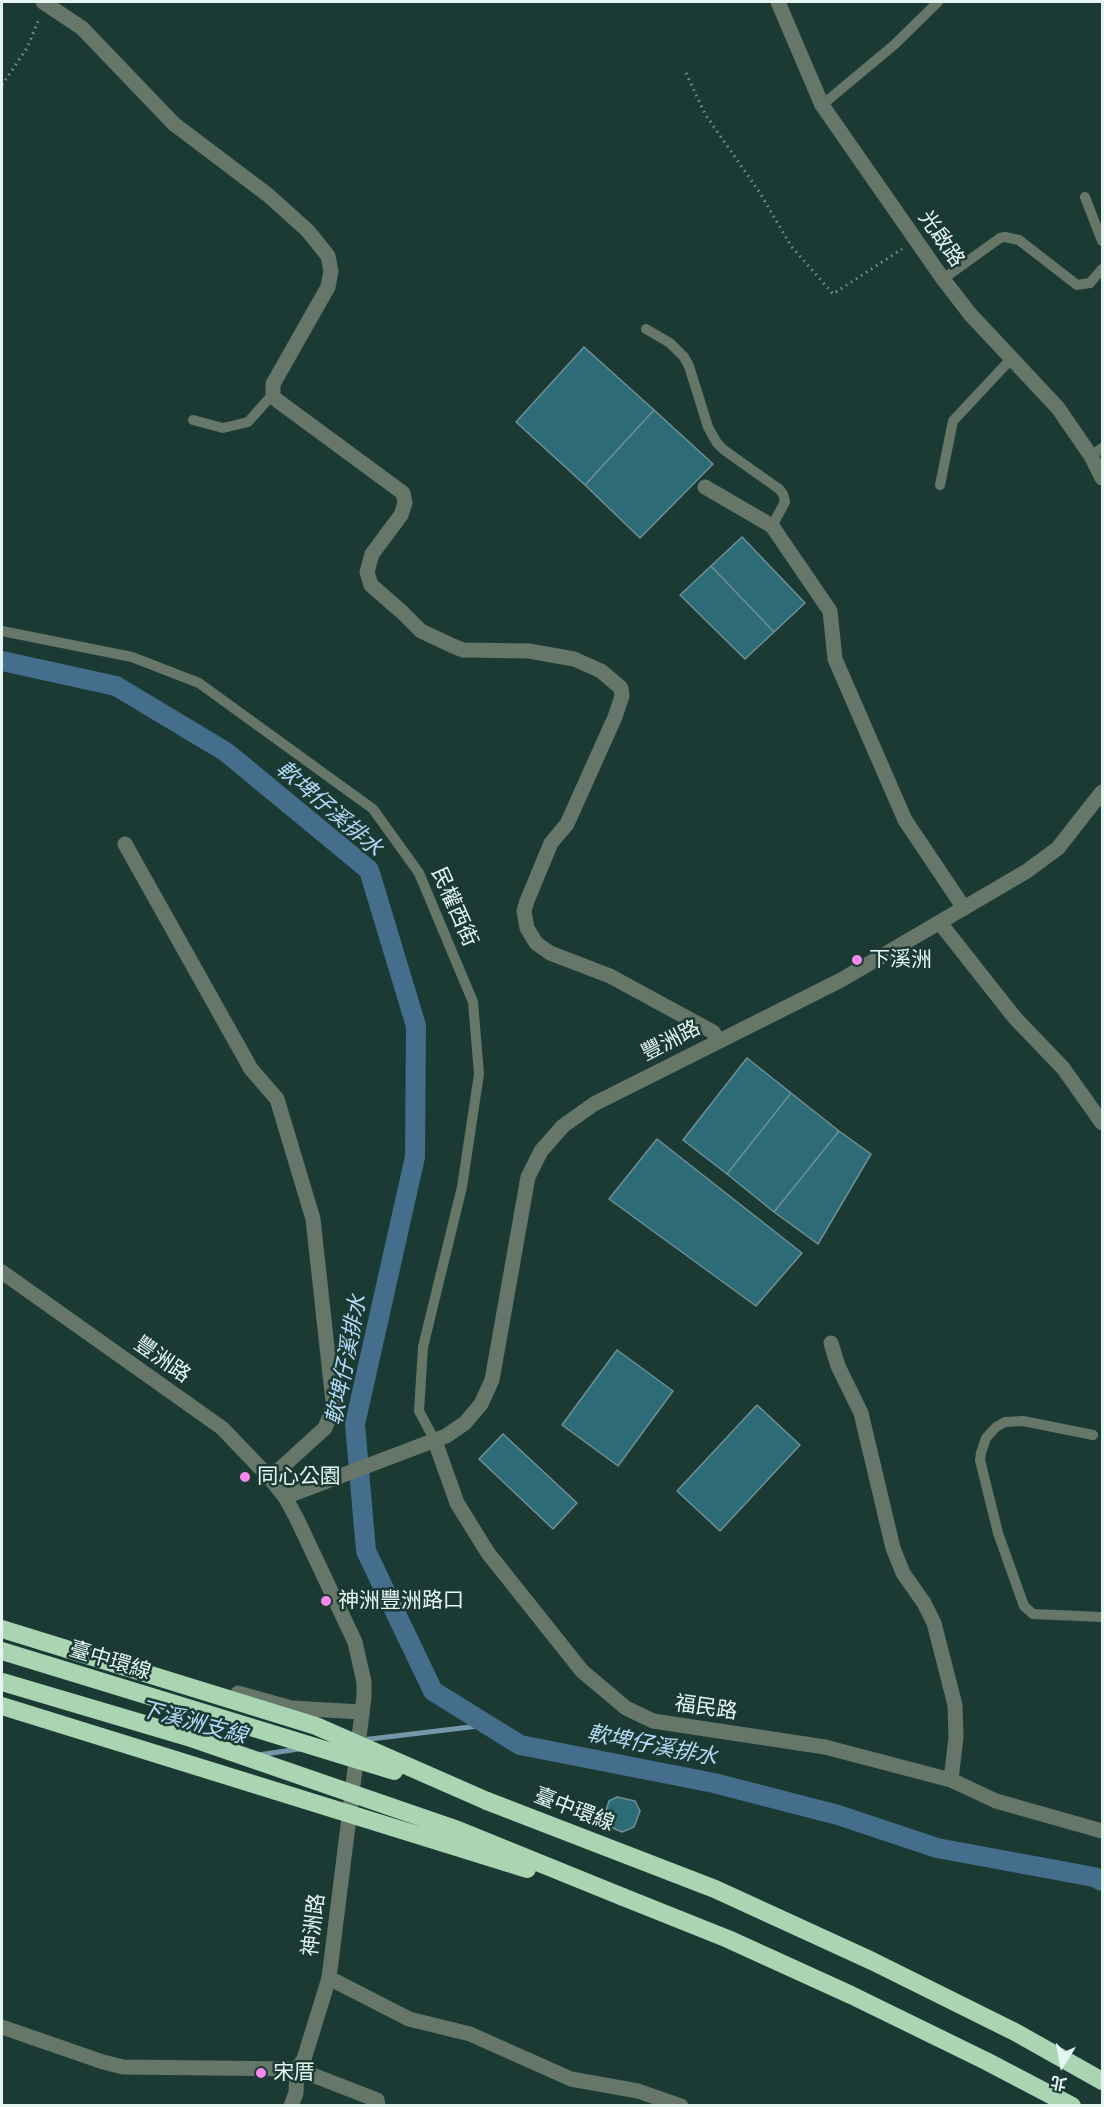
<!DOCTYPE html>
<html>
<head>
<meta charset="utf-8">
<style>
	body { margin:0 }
	#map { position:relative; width:1104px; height:2107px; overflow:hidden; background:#1c3a34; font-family:"Zilla Slab","Noto Sans TC",serif }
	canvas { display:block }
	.frame { position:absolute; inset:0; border:3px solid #e5f6f2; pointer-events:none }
	.north { position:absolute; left:1032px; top:2035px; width:60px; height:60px; -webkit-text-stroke:4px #1c3a34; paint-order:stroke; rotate:191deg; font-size:16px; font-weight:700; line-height:24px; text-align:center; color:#e5f6f2 }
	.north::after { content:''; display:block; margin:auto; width:21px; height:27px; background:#e5f6f2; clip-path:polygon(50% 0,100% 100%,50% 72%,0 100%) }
</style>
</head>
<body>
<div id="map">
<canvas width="1104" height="2107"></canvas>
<div class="frame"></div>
<div class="north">北</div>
</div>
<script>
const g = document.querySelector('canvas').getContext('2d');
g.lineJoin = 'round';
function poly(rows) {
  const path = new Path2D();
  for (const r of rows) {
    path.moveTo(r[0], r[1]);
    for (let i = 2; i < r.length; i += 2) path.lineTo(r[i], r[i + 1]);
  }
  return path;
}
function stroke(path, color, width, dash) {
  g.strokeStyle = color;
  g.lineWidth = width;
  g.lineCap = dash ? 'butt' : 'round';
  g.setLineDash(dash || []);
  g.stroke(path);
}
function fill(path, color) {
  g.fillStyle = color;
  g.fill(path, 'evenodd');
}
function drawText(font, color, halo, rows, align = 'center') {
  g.font = font + ' "Zilla Slab","Noto Sans TC",serif';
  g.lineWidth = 5;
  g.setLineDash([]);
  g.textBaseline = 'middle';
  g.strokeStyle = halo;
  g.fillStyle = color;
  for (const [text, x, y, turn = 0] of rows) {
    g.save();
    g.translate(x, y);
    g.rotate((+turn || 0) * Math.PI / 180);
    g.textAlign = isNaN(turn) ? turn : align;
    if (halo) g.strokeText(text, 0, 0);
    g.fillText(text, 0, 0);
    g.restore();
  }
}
const stream = poly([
	[362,1740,487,1725],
	[258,1755,299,1749]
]);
const canal = poly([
	[2,661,116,686,226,752,369,870,416,1026,415,1157,355,1424,366,1551,433,1691,520,1745,714,1783,838,1815,937,1848,1094,1877,1102,1881]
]);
const building = poly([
	[584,347,654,410,585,485,516,422,584,347],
	[654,410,713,464,640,538,585,485,654,410],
	[742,537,805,603,774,632,711,566,742,537],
	[711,566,774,632,745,659,680,595,711,566],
	[747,1058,791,1093,727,1174,683,1140,747,1058],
	[791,1093,839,1131,774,1212,727,1174,791,1093],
	[839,1131,871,1154,818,1244,774,1212,839,1131],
	[657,1139,802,1253,756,1306,609,1199,657,1139],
	[617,1350,673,1391,618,1466,562,1425,617,1350],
	[757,1405,800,1445,720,1531,677,1491,757,1405],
	[503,1434,577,1503,553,1529,479,1459,503,1434],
	[617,1797,635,1801,640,1811,634,1827,622,1832,608,1826,604,1817,609,1801,617,1797]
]);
const path = poly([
	[686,73,705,114,760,193,791,246,833,294,902,249],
	[2,85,27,48,39,19]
]);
const service = poly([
	[822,105,894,45,938,2],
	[1085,197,1102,241],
	[943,279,1000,238,1005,237,1019,240,1077,285,1090,283,1102,269],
	[646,329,670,343,684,357,689,366,708,427,717,443,724,450,779,489,783,494,785,502,772,526],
	[193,420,223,428,248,422,273,394],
	[1091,456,1102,448],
	[940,485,953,421,1011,359],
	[2,631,132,657,199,683,373,809,419,873,473,1002,479,1074,462,1187,423,1347,419,1411,435,1441],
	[1093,1435,1023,1421,1005,1422,996,1427,986,1438,981,1453,980,1460,998,1533,1024,1606,1033,1614,1102,1617]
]);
const minor = poly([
	[43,2,82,28,174,124,268,195,308,231,328,256,331,271,328,287,273,384,273,394,274,398,403,493,405,503,401,515,372,554,367,572,371,585,403,613,421,631,453,646,463,650,529,651,574,659,601,671,621,688,622,696,615,717,567,824,551,843,527,901,524,911,527,928,536,943,550,953,610,976,713,1032,718,1041],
	[778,2,822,105,943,279,970,314,1058,408,1091,456,1102,478],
	[705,487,772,526,830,611,835,659,905,820,964,908],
	[125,844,251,1069,277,1099,313,1219,333,1402,331,1413,325,1428,270,1478],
	[940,923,1015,1018,1063,1068,1102,1123],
	[831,1343,838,1366,861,1413,893,1548,903,1573,924,1603,934,1623,955,1705,956,1737,951,1780],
	[435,1441,457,1503,488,1553,582,1671,626,1708,653,1721,825,1747,951,1780,996,1801,1102,1831],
	[238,1693,291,1708,362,1712],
	[329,1978,409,2019,470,2034,571,2079,638,2091,681,2106],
	[291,2106,296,2093,297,2069,377,2100,378,2106]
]);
const tertiary = poly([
	[2,1272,222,1428,270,1478,285,1497,296,1517,355,1642,364,1682,364,1697,329,1978,304,2059,297,2069,123,2067,103,2062,2,2027],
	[285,1497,446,1436,465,1423,481,1404,492,1380,528,1177,541,1151,563,1126,594,1104,841,980,1027,871,1058,848,1102,792]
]);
const motorway = poly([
	[487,1801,715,1889,872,1961,1015,2032,1102,2081],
	[623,1897,728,1939,851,1995,986,2061,1072,2106]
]);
const motorwayBridge = poly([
	[2,1629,316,1726,487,1801],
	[2,1651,394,1771],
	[2,1682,188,1737,458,1830,623,1897],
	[2,1706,527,1869]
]);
const markers = [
	[857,960,6,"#f788ec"],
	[245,1477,6,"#f788ec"],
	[326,1601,6,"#f788ec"],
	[261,2073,6,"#f788ec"]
];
const streetNames = [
	["光啟路",941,239,55],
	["民權西街",454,907,66],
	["豐洲路",671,1041,-27],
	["豐洲路",162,1360,35],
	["臺中環線",110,1661,17],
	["福民路",706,1708,8],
	["臺中環線",574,1810,21],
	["神洲路",314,1925,-83]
];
const poiNames = [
	["下溪洲",869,960],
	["同心公園",257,1477],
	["神洲豐洲路口",338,1601],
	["宋厝",273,2073]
];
const waterNames = [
	["軟埤仔溪排水",329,809,41],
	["軟埤仔溪排水",347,1360,-79],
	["下溪洲支線",193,1723,15],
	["軟埤仔溪排水",652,1746,11]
];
stroke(stream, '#7497aa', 5);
stroke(canal, '#446e8b', 20);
fill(building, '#2d6c77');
stroke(building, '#6f9097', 1.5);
stroke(path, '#7a928d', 3, [1.5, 4.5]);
stroke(service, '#667769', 10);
stroke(minor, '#667769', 15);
stroke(tertiary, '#667769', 15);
stroke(motorway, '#aad5b2', 18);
stroke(motorwayBridge, '#aad5b2', 18);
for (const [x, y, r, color] of markers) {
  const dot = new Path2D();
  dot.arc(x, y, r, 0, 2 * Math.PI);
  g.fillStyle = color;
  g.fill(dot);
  stroke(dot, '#1c3a34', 2);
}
drawText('21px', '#e5f6f2', '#1c3a34', streetNames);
drawText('21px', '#e5f6f2', '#1c3a34', poiNames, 'left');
drawText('italic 22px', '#b4dcf9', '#1c3a34', waterNames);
</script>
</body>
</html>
